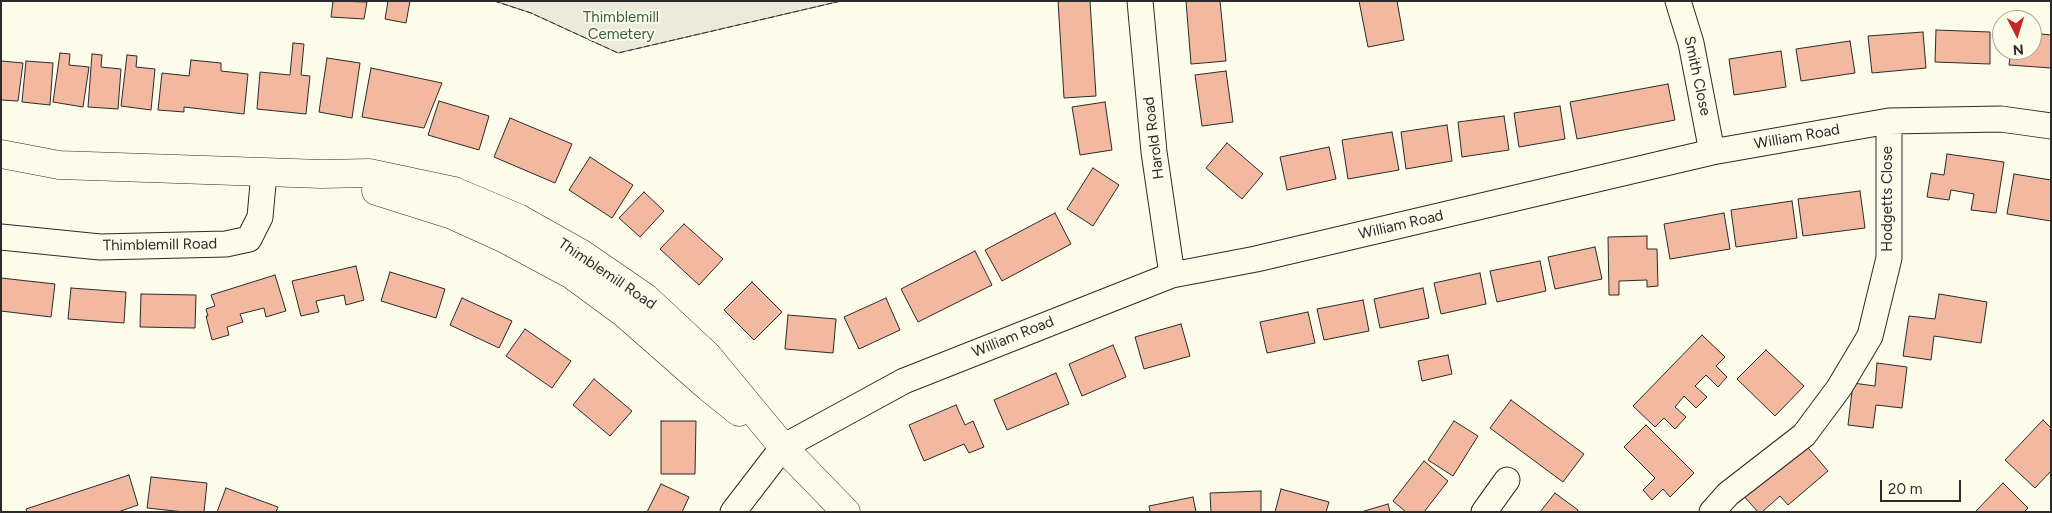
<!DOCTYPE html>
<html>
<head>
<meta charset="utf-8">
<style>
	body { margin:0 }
	#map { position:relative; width:2052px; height:513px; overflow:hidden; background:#fdfbea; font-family:Figtree,sans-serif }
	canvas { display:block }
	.frame { position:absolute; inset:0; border:2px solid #2b2b2b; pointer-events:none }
	.north { position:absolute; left:1992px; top:10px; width:50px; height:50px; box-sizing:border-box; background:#fdfbea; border:1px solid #a9a89e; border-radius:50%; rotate:175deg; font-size:14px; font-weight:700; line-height:20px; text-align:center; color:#2b2b2b }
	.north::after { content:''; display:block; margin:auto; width:18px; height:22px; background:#c62828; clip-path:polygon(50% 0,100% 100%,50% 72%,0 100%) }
	.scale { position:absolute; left:1880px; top:480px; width:81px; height:22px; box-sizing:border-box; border:2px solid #2b2b2b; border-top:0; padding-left:6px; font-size:15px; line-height:18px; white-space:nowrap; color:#2b2b2b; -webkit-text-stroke:4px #fdfbea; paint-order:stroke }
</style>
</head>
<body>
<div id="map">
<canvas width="2052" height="513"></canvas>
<div class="frame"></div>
<div class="north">N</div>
<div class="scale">20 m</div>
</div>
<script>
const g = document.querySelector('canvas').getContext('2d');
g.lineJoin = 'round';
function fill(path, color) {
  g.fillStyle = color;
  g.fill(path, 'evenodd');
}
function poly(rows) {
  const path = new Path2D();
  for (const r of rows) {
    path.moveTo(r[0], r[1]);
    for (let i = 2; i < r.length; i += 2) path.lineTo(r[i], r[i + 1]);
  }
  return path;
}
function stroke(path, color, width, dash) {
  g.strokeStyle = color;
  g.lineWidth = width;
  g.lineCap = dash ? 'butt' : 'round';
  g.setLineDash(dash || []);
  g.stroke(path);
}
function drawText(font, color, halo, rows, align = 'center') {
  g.font = font + ' Figtree,sans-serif';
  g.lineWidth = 4;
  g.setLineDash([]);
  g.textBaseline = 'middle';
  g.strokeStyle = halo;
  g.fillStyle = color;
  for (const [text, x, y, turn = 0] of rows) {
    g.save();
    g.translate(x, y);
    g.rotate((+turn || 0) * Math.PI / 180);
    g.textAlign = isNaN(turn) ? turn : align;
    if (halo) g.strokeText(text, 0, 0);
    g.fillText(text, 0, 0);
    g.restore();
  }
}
const green = poly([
	[495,1,841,1,618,53,531,13,495,1]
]);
const building = poly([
	[333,1,367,2,364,19,331,17,333,1],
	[388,1,410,1,406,23,385,19,388,1],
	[1058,1,1090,1,1096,96,1064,98,1058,1],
	[1186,1,1220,1,1226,61,1191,64,1186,1],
	[1359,1,1397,1,1404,40,1368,47,1359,1],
	[1936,30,1990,32,1990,64,1935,62,1936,30],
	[1923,32,1926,68,1872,73,1868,36,1923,32],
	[2032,33,2051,35,2051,68,2009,65,2011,50,2032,50,2032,33],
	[1850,41,1855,73,1801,81,1796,49,1850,41],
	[293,43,304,44,301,75,310,76,306,114,257,109,260,72,290,75,293,43],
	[1781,51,1786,87,1734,95,1729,59,1781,51],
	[60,53,70,54,69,65,89,67,83,107,53,102,60,53],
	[92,54,102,55,101,67,121,69,118,109,88,107,92,54],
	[127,55,137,56,136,67,155,69,151,110,121,106,127,55],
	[327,58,360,63,352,118,319,112,327,58],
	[191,60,221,63,221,71,248,74,244,114,184,107,184,112,158,110,162,73,189,76,191,60],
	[1,61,23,63,18,101,1,100,1,61],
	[26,61,53,63,50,105,22,102,26,61],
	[371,68,442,83,424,128,362,117,371,68],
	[1226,71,1233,122,1202,126,1195,75,1226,71],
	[1668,84,1675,120,1577,139,1570,102,1668,84],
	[439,101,489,116,479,150,428,135,439,101],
	[1105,102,1112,150,1080,155,1072,107,1105,102],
	[1560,106,1565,139,1519,147,1514,113,1560,106],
	[1504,116,1509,150,1462,157,1458,122,1504,116],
	[510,118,572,144,555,183,494,157,510,118],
	[1447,125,1452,161,1406,169,1401,132,1447,125],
	[1392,132,1399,170,1348,179,1342,140,1392,132],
	[1227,143,1263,174,1242,199,1206,168,1227,143],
	[1329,147,1336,179,1287,190,1280,157,1329,147],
	[1947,154,2004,162,1996,213,1971,210,1974,194,1951,190,1949,200,1927,197,1931,173,1944,175,1947,154],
	[590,157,633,185,612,218,569,190,590,157],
	[1093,168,1119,185,1093,226,1067,209,1093,168],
	[2014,174,2051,180,2051,221,2007,214,2014,174],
	[1860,191,1865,228,1803,236,1798,199,1860,191],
	[644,192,664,211,640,237,619,218,644,192],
	[1792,201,1797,238,1736,247,1731,210,1792,201],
	[1055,213,1071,244,1002,281,985,250,1055,213],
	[1724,213,1730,249,1670,259,1664,224,1724,213],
	[684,224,723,259,699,285,660,249,684,224],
	[1647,236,1647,249,1657,249,1658,286,1647,287,1647,280,1619,281,1619,295,1609,295,1608,237,1647,236],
	[1595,247,1602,279,1555,289,1548,257,1595,247],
	[975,251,992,285,918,322,901,289,975,251],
	[1540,261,1546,291,1497,302,1490,271,1540,261],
	[356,266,364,300,346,305,344,295,316,301,319,312,301,316,292,281,356,266],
	[390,272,445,289,436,318,381,301,390,272],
	[1480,273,1486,304,1441,314,1434,283,1480,273],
	[275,275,286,311,266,317,264,308,240,314,243,322,227,327,229,335,212,340,206,316,208,316,206,309,215,306,211,295,275,275],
	[1,278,55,284,51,317,1,311,1,278],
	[752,282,782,312,754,340,724,310,752,282],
	[71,288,126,292,124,323,68,319,71,288],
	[1423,288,1429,318,1380,328,1374,299,1423,288],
	[141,294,196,295,195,328,140,327,141,294],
	[1939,294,1987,302,1981,343,1934,336,1931,360,1903,356,1909,316,1935,319,1939,294],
	[462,298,512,321,499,348,450,325,462,298],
	[886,298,900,330,859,349,844,317,886,298],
	[1363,300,1369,331,1324,340,1317,309,1363,300],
	[1308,312,1315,343,1267,353,1260,322,1308,312],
	[788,315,836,319,833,353,785,349,788,315],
	[1181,324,1190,356,1144,369,1135,337,1181,324],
	[525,329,571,361,552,388,506,356,525,329],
	[1702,335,1725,357,1716,366,1727,377,1718,387,1706,375,1695,386,1707,397,1696,408,1684,396,1675,407,1686,417,1675,429,1664,418,1655,427,1633,406,1702,335],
	[1113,345,1126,377,1082,396,1069,364,1113,345],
	[1766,350,1804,386,1775,416,1737,379,1766,350],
	[1448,355,1452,374,1422,381,1418,361,1448,355],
	[1877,363,1907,367,1902,408,1876,405,1873,428,1848,425,1853,383,1875,386,1877,363],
	[1056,373,1069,404,1007,430,994,400,1056,373],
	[594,379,632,411,610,436,573,405,594,379],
	[1511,400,1584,454,1563,482,1490,428,1511,400],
	[956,405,965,425,973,421,984,447,969,453,964,444,924,461,909,425,956,405],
	[2043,420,2051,428,2051,471,2035,488,2005,460,2043,420],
	[661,421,696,421,695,474,661,474,661,421],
	[1454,421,1478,436,1453,476,1428,460,1454,421],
	[1646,425,1694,473,1670,497,1663,489,1652,500,1643,490,1655,478,1624,447,1646,425],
	[1803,442,1828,471,1788,505,1780,496,1762,512,1758,512,1742,494,1803,442],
	[1424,461,1448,481,1424,512,1406,512,1393,501,1424,461],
	[129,475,138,505,118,512,27,512,26,509,129,475],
	[151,477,207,483,204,512,184,512,147,508,151,477],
	[2003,483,2028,508,2024,512,1975,512,2003,483],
	[661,484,689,497,682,512,647,512,661,484],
	[226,488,278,507,276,512,217,512,226,488],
	[1281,489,1329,502,1326,512,1275,512,1281,489],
	[1261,491,1261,512,1211,512,1210,493,1261,491],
	[1555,493,1578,510,1577,512,1540,512,1555,493],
	[1193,497,1196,512,1150,512,1149,506,1193,497],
	[1388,504,1390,512,1361,512,1388,504]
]);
const minor = poly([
	[1140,1,1154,152,1172,275],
	[1678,1,1691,43,1712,152],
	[1,237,100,247,226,244,249,239,260,217,264,173],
	[733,512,783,447,904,381,1172,275,1256,259,1712,152,1889,121,2001,119,2051,126],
	[1484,512,1507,480],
	[1712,512,1728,494,1804,435,1839,388,1870,336,1889,258,1889,121]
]);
const secondary = poly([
	[1,154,59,165,322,174,369,173,454,191,518,218,582,254,646,298,707,355,783,447,846,512],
	[376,191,452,215,503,238,572,275,625,314,708,387,739,412]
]);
const fence = poly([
	[494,1,531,13,618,53,841,1]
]);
const parkNames = [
	["Thimblemill",621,18],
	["Cemetery",621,35]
];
const streetNames = [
	["Smith Close",1697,76,78],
	["William Road",1797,137,-10],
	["Harold Road",1154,138,-97],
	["Hodgetts Close",1888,199,-90],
	["William Road",1401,225,-13],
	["Thimblemill Road",160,245,-1],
	["Thimblemill Road",607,274,34],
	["William Road",1013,337,-22]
];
fill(green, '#ecebdb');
stroke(green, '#74746e', 1);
fill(building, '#f2b8a0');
stroke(building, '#2b2b2b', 1);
stroke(minor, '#2b2b2b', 27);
stroke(secondary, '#2b2b2b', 29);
stroke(minor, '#fdfbea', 25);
stroke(secondary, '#fdfbea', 28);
stroke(fence, '#2b2b2b', 1, [6, 2.5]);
drawText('15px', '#34623c', '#fdfbea', parkNames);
drawText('15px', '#2b2b2b', '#fdfbea', streetNames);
</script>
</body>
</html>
